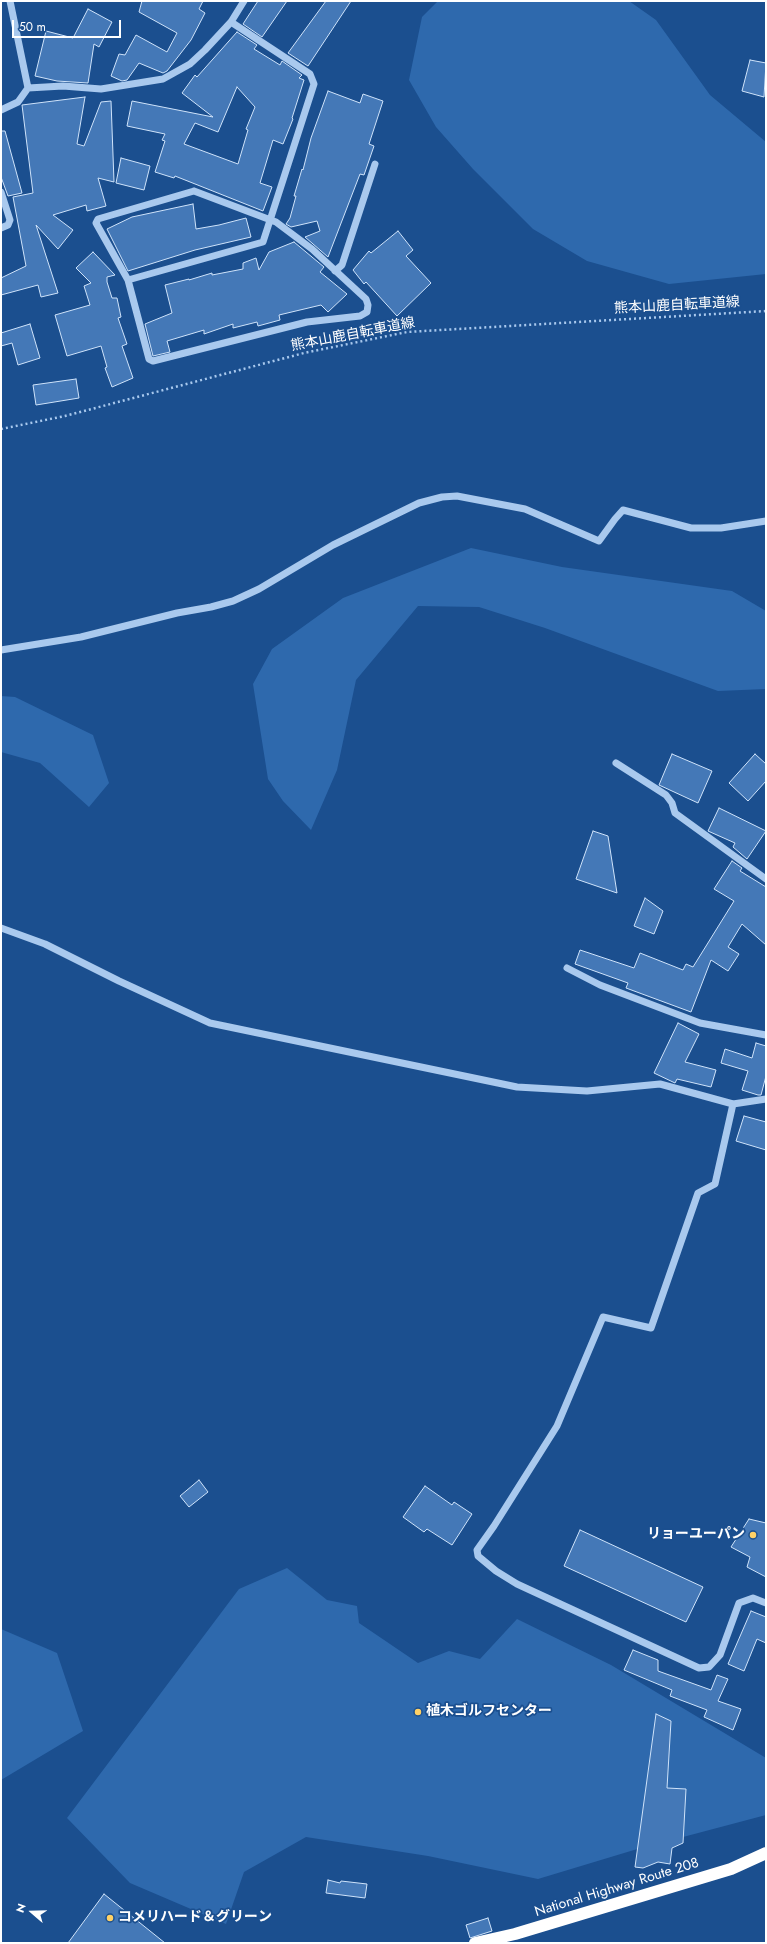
<!DOCTYPE html>
<html>
<head>
<meta charset="utf-8">
<style>
	body { margin:0 }
	#map { position:relative; width:767px; height:1944px; overflow:hidden; background:#1b4f8f; font-family:Jost,sans-serif }
	canvas { display:block }
	.frame { position:absolute; inset:0; border:2px solid #fff; pointer-events:none }
	.north { position:absolute; left:12px; top:1892px; width:40px; height:40px; -webkit-text-stroke:3px #1b4f8f; paint-order:stroke; rotate:290deg; font-size:11px; font-weight:700; line-height:16px; text-align:center; color:#fff }
	.north::after { content:''; display:block; margin:auto; width:14px; height:18px; background:#fff; clip-path:polygon(50% 0,100% 100%,50% 72%,0 100%) }
	.scale { position:absolute; left:12px; top:20px; width:109px; height:18px; box-sizing:border-box; border:2px solid #fff; border-top:0; padding-left:5px; font-size:12px; line-height:14px; white-space:nowrap; color:#fff; -webkit-text-stroke:3px #1b4f8f; paint-order:stroke }
</style>
</head>
<body>
<div id="map">
<canvas width="767" height="1944"></canvas>
<div class="frame"></div>
<div class="north">N</div>
<div class="scale">50 m</div>
</div>
<script>
const g = document.querySelector('canvas').getContext('2d');
g.lineJoin = 'round';
function fill(path, color) {
  g.fillStyle = color;
  g.fill(path, 'evenodd');
}
function poly(rows) {
  const path = new Path2D();
  for (const r of rows) {
    path.moveTo(r[0], r[1]);
    for (let i = 2; i < r.length; i += 2) path.lineTo(r[i], r[i + 1]);
  }
  return path;
}
function stroke(path, color, width, dash) {
  g.strokeStyle = color;
  g.lineWidth = width;
  g.lineCap = dash ? 'butt' : 'round';
  g.setLineDash(dash || []);
  g.stroke(path);
}
function drawText(font, color, halo, rows, align = 'center') {
  g.font = font + ' Jost,"Noto Sans JP",sans-serif';
  g.lineWidth = 3.5;
  g.setLineDash([]);
  g.textBaseline = 'middle';
  g.strokeStyle = halo;
  g.fillStyle = color;
  for (const [text, x, y, turn = 0] of rows) {
    g.save();
    g.translate(x, y);
    g.rotate((+turn || 0) * Math.PI / 180);
    g.textAlign = isNaN(turn) ? turn : align;
    if (halo) g.strokeText(text, 0, 0);
    g.fillText(text, 0, 0);
    g.restore();
  }
}
const green = poly([
	[438,1,629,1,656,20,710,95,766,142,766,274,669,284,587,261,533,229,473,169,436,127,409,80,422,17],
	[471,548,562,567,732,591,766,611,766,689,718,691,545,628,479,607,418,606,356,680,337,770,311,830,283,801,268,779,253,684,272,649,343,598],
	[1,696,15,697,93,735,109,783,89,807,40,763,1,752],
	[287,1568,327,1600,357,1606,359,1623,418,1663,449,1651,480,1659,517,1619,611,1665,766,1758,766,1815,634,1850,538,1879,428,1856,306,1837,244,1872,226,1924,130,1883,67,1818,239,1589],
	[1,1629,57,1653,83,1731,1,1780]
]);
const building = poly([
	[142,1,203,1,199,9,205,13,191,40,167,71,163,73,139,63,127,80,122,81,111,76,119,54,125,55,136,35,167,52,177,33,139,12,142,1],
	[258,1,287,1,262,37,243,24,258,1],
	[326,1,351,1,308,66,288,53,326,1],
	[88,9,112,22,99,47,94,44,88,83,57,81,35,76,46,31,73,38,88,9],
	[237,32,257,45,254,49,280,65,282,61,302,75,299,78,304,80,292,118,293,119,283,144,273,140,260,183,272,187,263,211,175,176,174,178,155,172,165,141,162,140,165,134,127,126,132,101,213,117,182,93,195,75,197,77,237,32],
	[237,87,255,107,246,129,248,130,238,164,184,144,195,123,218,132,237,87],
	[750,60,766,63,764,97,742,91,750,60],
	[328,91,360,103,363,94,383,101,369,144,374,146,364,175,360,174,328,257,305,237,320,231,317,221,291,227,286,224,290,218,296,196,294,196,302,169,303,170,311,138,328,91],
	[85,97,77,144,84,146,101,102,111,101,114,182,98,178,106,206,87,211,86,205,53,215,73,230,58,249,36,225,58,293,41,297,38,285,1,295,1,278,26,266,13,197,33,193,22,105,85,97],
	[1,131,5,131,22,193,8,196,1,177,1,131],
	[121,158,150,166,144,190,116,183,121,158],
	[193,204,196,229,219,225,246,218,251,237,195,250,128,271,107,229,132,217,193,204],
	[398,231,413,250,406,256,431,283,397,316,366,282,364,284,353,270,369,251,371,253,398,231],
	[294,242,324,267,320,272,347,294,328,312,321,305,279,315,280,320,258,326,257,322,233,328,233,324,204,334,204,330,167,341,170,352,153,356,145,324,172,313,165,285,189,279,189,280,212,273,212,275,243,269,243,263,256,258,259,270,269,252,294,242],
	[93,252,115,275,107,277,107,282,112,298,117,298,121,317,118,318,127,344,122,346,133,378,112,387,105,368,107,367,101,346,67,356,55,315,90,305,84,286,91,283,76,268,93,252],
	[30,324,40,358,18,365,12,343,1,346,1,333,30,324],
	[76,379,79,398,36,405,33,385,76,379],
	[672,754,712,771,698,803,659,785,672,754],
	[755,754,766,764,766,781,748,801,729,783,755,754],
	[719,808,766,831,747,859,733,847,735,843,708,831,719,808],
	[593,831,608,836,617,893,576,879,593,831],
	[732,861,742,868,740,871,766,887,766,945,742,924,728,947,739,954,728,971,711,960,691,1012,626,988,628,983,575,964,580,950,634,968,640,953,683,970,686,964,693,967,734,901,714,889,732,861],
	[645,898,663,911,654,934,634,926,645,898],
	[678,1023,699,1034,685,1062,716,1070,711,1087,677,1079,675,1083,654,1073,678,1023],
	[756,1043,766,1046,766,1076,761,1095,758,1095,742,1090,748,1071,721,1063,725,1049,752,1058,756,1043],
	[744,1116,766,1122,766,1150,736,1141,744,1116],
	[199,1480,208,1492,189,1507,180,1496,199,1480],
	[425,1486,452,1505,454,1502,472,1514,452,1545,427,1529,424,1532,403,1517,425,1486],
	[749,1519,766,1523,766,1577,747,1567,750,1557,731,1547,749,1519],
	[580,1530,703,1587,686,1622,564,1566,580,1530],
	[751,1611,766,1617,766,1643,757,1639,744,1671,728,1664,751,1611],
	[633,1650,658,1660,658,1671,711,1690,717,1675,728,1679,718,1701,741,1709,733,1730,704,1717,707,1710,670,1696,672,1690,624,1670,633,1650],
	[656,1714,671,1721,667,1788,686,1789,683,1843,672,1848,670,1864,658,1862,643,1868,635,1867,656,1714],
	[328,1880,340,1883,341,1881,367,1884,365,1898,326,1893,328,1880],
	[104,1894,165,1943,68,1943,104,1894],
	[488,1918,492,1931,470,1938,466,1925,488,1918]
]);
const path = poly([
	[1,429,65,416,304,353,407,332,766,311]
]);
const minor = poly([
	[10,1,28,88],
	[1,110,18,102,28,88,63,86,101,89,163,79,190,64,205,50,231,22,244,1],
	[194,191,276,222,312,249,366,299,368,305,367,312,360,316,307,322,153,361,149,359,128,280,96,223,98,219,194,191],
	[1,192,10,220,8,225,1,228],
	[335,271,342,265,375,164],
	[128,280,263,242,314,84,310,74,231,22],
	[1,650,81,637,177,613,211,607,233,601,259,589,333,545,419,503,442,497,457,496,525,509,599,541,615,519,623,510,691,528,721,528,766,521],
	[616,763,666,795,672,803,675,813,766,879],
	[1,928,45,944,119,981,210,1023,517,1087,587,1091,660,1084,733,1104,766,1099],
	[567,968,600,985,700,1023,766,1035],
	[733,1104,715,1184,698,1193,651,1328,603,1317,557,1426,494,1526,477,1550,478,1556,496,1571,517,1584,699,1668,709,1667,720,1655,739,1603,753,1598,766,1603]
]);
const highway = poly([
	[475,1943,515,1934,731,1869,766,1853]
]);
const markers = [
	[753,1535,4,"#ffd166"],
	[418,1712,4,"#ffd166"],
	[110,1918,4,"#ffd166"]
];
const streetNames = [
	["熊本山鹿自転車道線",677,306,-3],
	["熊本山鹿自転車道線",353,335,-11],
	["National Highway Route 208",617,1888,-17]
];
const poiNames = [
	["リョーユーパン",745,1535,"right"],
	["植木ゴルフセンター",426,1712],
	["コメリハード＆グリーン",118,1918]
];
fill(green, '#2e69ad');
fill(building, '#4478b7');
stroke(building, '#cfe3fa', 1);
stroke(path, '#a9c9ee', 2.5, [2, 3]);
stroke(minor, '#a9c9ee', 7);
stroke(highway, '#fff', 12);
for (const [x, y, r, color] of markers) {
  const dot = new Path2D();
  dot.arc(x, y, r, 0, 2 * Math.PI);
  g.fillStyle = color;
  g.fill(dot);
  stroke(dot, '#1b4f8f', 1.5);
}
drawText('14px', '#fff', '#1b4f8f', streetNames);
drawText('bold 14px', '#fff', '#1b4f8f', poiNames, 'left');
</script>
</body>
</html>
